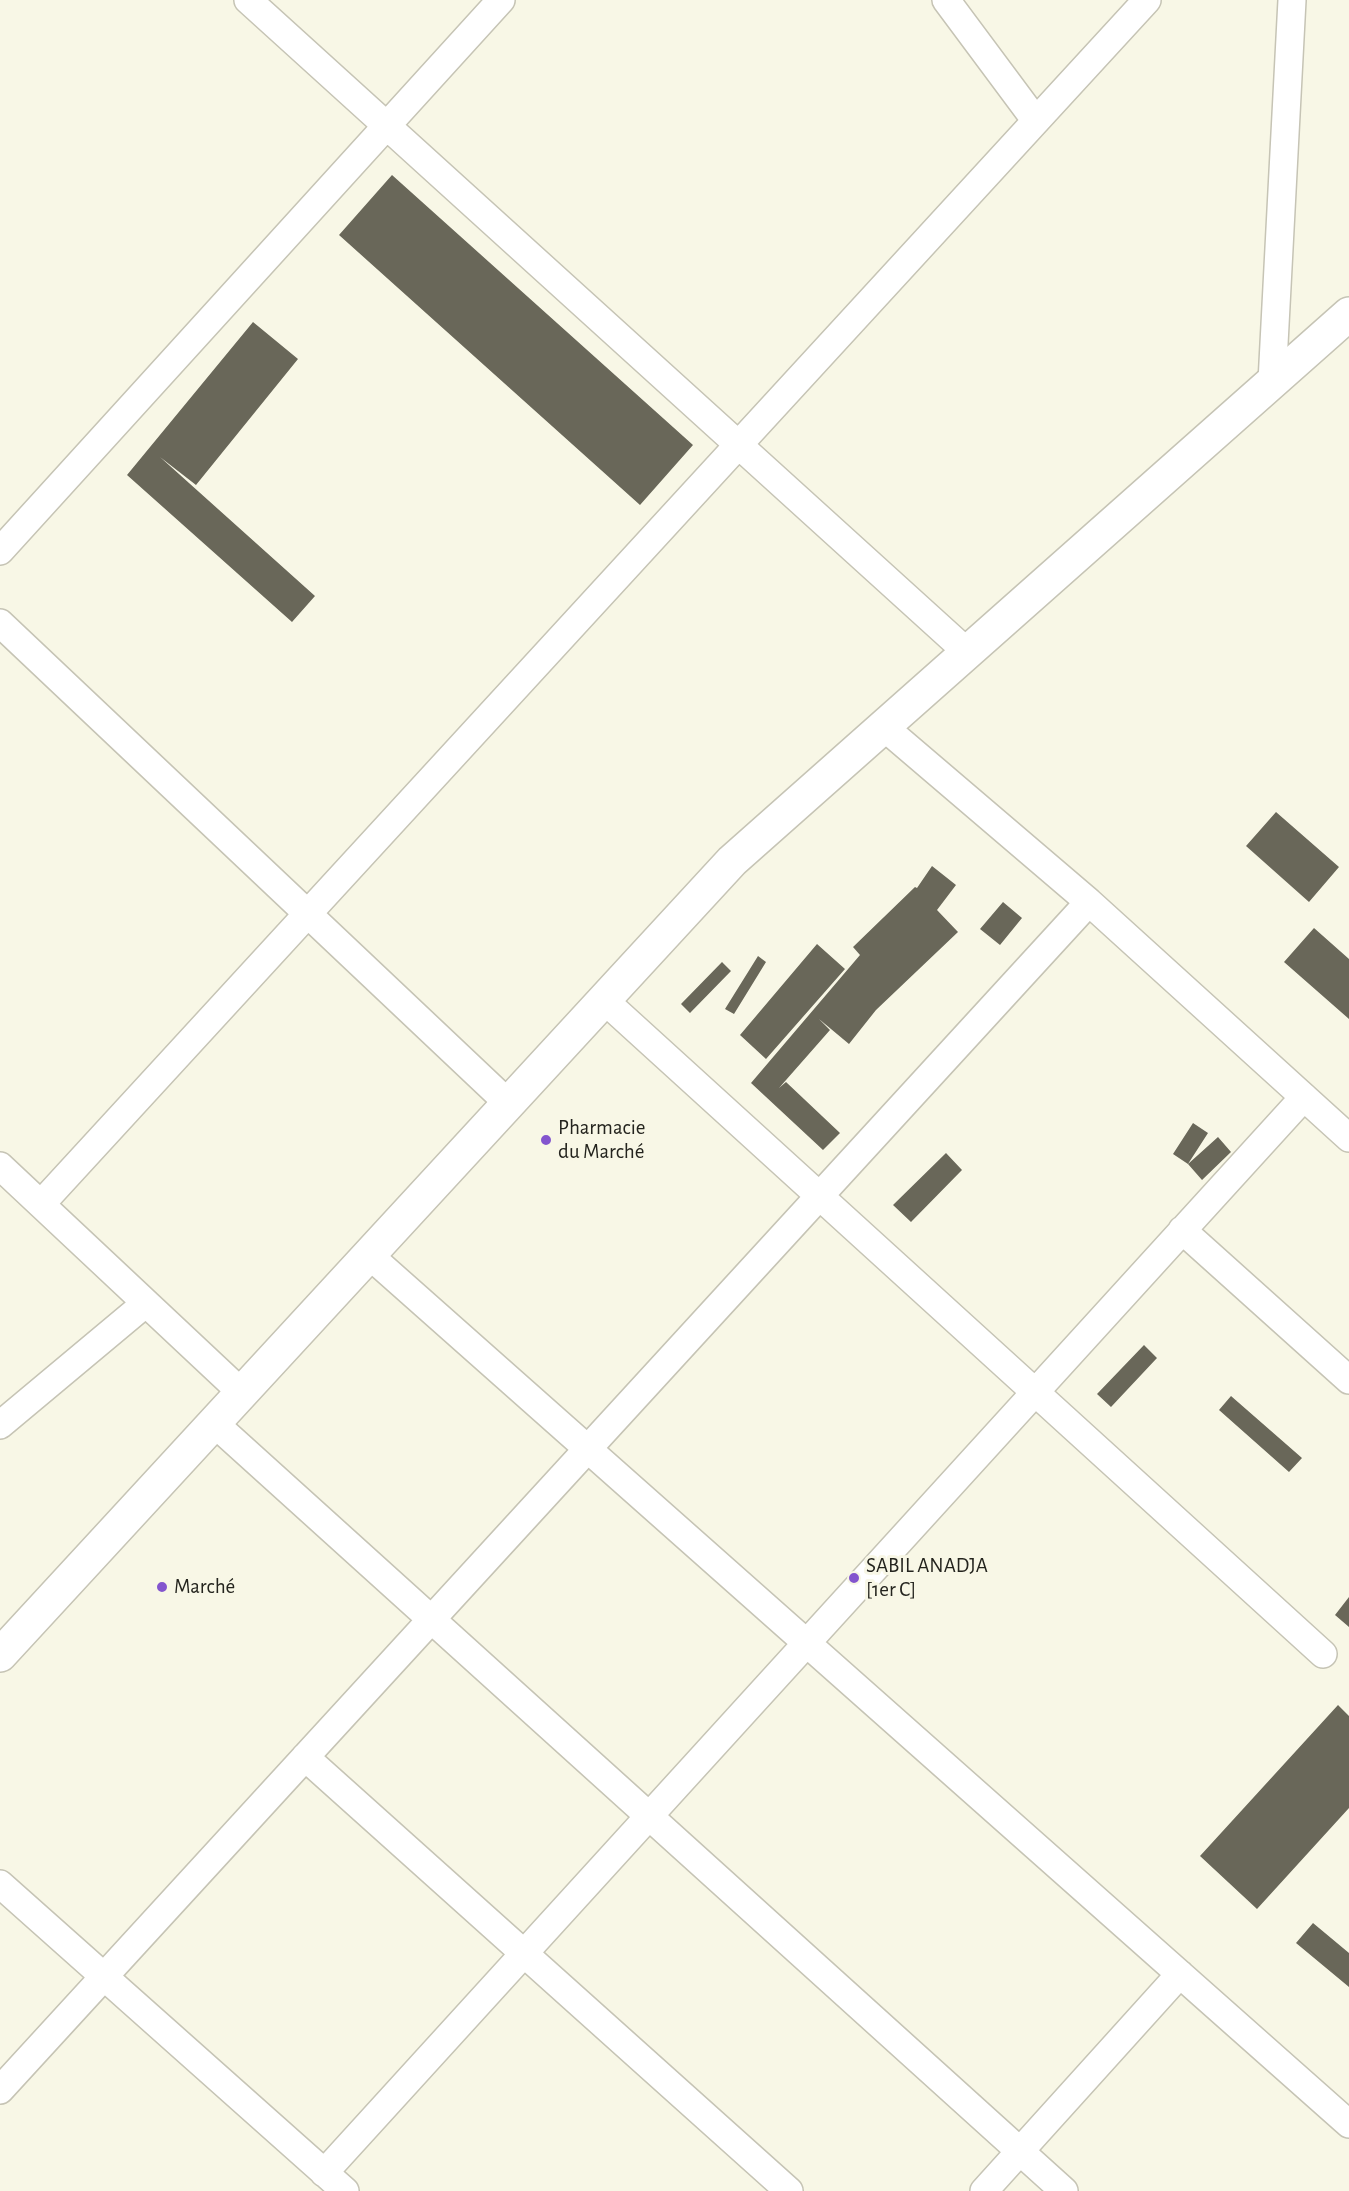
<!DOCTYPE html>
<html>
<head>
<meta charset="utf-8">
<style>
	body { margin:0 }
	canvas { display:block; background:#f8f7e6 }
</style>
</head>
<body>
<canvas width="1349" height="2191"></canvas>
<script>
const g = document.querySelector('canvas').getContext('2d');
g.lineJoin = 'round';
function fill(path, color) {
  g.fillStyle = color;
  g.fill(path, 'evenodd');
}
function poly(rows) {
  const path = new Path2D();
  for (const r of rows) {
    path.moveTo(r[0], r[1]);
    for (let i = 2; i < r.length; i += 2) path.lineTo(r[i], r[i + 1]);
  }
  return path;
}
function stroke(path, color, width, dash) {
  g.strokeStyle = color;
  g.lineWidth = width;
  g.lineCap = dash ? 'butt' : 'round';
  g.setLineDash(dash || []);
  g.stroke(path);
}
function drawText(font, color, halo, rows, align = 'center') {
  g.font = font + ' "Alegreya Sans",sans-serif';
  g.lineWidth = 6;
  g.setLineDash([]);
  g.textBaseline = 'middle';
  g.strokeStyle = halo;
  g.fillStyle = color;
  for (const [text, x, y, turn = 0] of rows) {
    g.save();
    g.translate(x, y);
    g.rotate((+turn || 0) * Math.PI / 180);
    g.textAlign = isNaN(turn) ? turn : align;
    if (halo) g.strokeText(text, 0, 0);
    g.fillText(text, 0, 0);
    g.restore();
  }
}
const building = poly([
	[392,175,693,445,640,505,339,235],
	[253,322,298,359,196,485,160,457,315,596,292,622,127,475],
	[1276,812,1339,867,1309,902,1246,846],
	[932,866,956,885,937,910,958,932,876,1010,849,1044,819,1019,830,1030,779,1088,786,1082,840,1133,823,1150,751,1083,860,955,853,947,915,887,917,888],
	[1003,902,1022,918,1000,945,980,929],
	[1314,928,1349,959,1349,1019,1284,962],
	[817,944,845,969,766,1059,740,1035],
	[758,956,766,962,734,1014,725,1009],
	[722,962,731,971,690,1013,681,1004],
	[1193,1123,1208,1133,1188,1164,1173,1154],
	[1218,1137,1231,1152,1202,1180,1188,1164],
	[946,1153,962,1170,911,1222,893,1205],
	[1144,1345,1157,1358,1111,1407,1097,1394],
	[1231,1396,1302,1458,1289,1472,1219,1410],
	[1349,1597,1349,1627,1335,1615],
	[1338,1705,1349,1716,1349,1808,1257,1909,1200,1856],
	[1313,1923,1349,1953,1349,1987,1296,1943]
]);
const minor = poly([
	[248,0,967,652],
	[946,0,1036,121],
	[1272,382,1292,0],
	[0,551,501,0],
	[0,623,509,1104],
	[884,727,1089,902,1349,1138],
	[604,1000,1323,1654],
	[0,1166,242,1393],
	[41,1204,1147,0],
	[1182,1230,1349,1380],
	[369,1255,1349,2124],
	[214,1423,1064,2191],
	[0,1425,146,1303],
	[305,1757,789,2191],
	[0,1884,345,2191],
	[0,2090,1089,902],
	[324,2173,1304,1097],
	[984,2191,1180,1974]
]);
const secondary = poly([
	[0,1655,732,861,1349,314]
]);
const markers = [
	[546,1140,6,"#8355ce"],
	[854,1578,6,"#8355ce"],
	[162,1587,6,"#8355ce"]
];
const poiNames = [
	["Pharmacie",558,1128],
	["du Marché",558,1152],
	["SABIL ANADJA",866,1566],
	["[1er C]",866,1590],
	["Marché",174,1587]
];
fill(building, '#696759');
stroke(minor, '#c6c4b5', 30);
stroke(secondary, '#c6c4b5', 36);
stroke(minor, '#fff', 27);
stroke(secondary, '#fff', 33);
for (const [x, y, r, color] of markers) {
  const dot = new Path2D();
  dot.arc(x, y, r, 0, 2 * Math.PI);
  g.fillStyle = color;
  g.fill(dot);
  stroke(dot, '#f8f7e6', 2);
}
drawText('21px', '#24241e', '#f8f7e6', poiNames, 'left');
</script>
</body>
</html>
